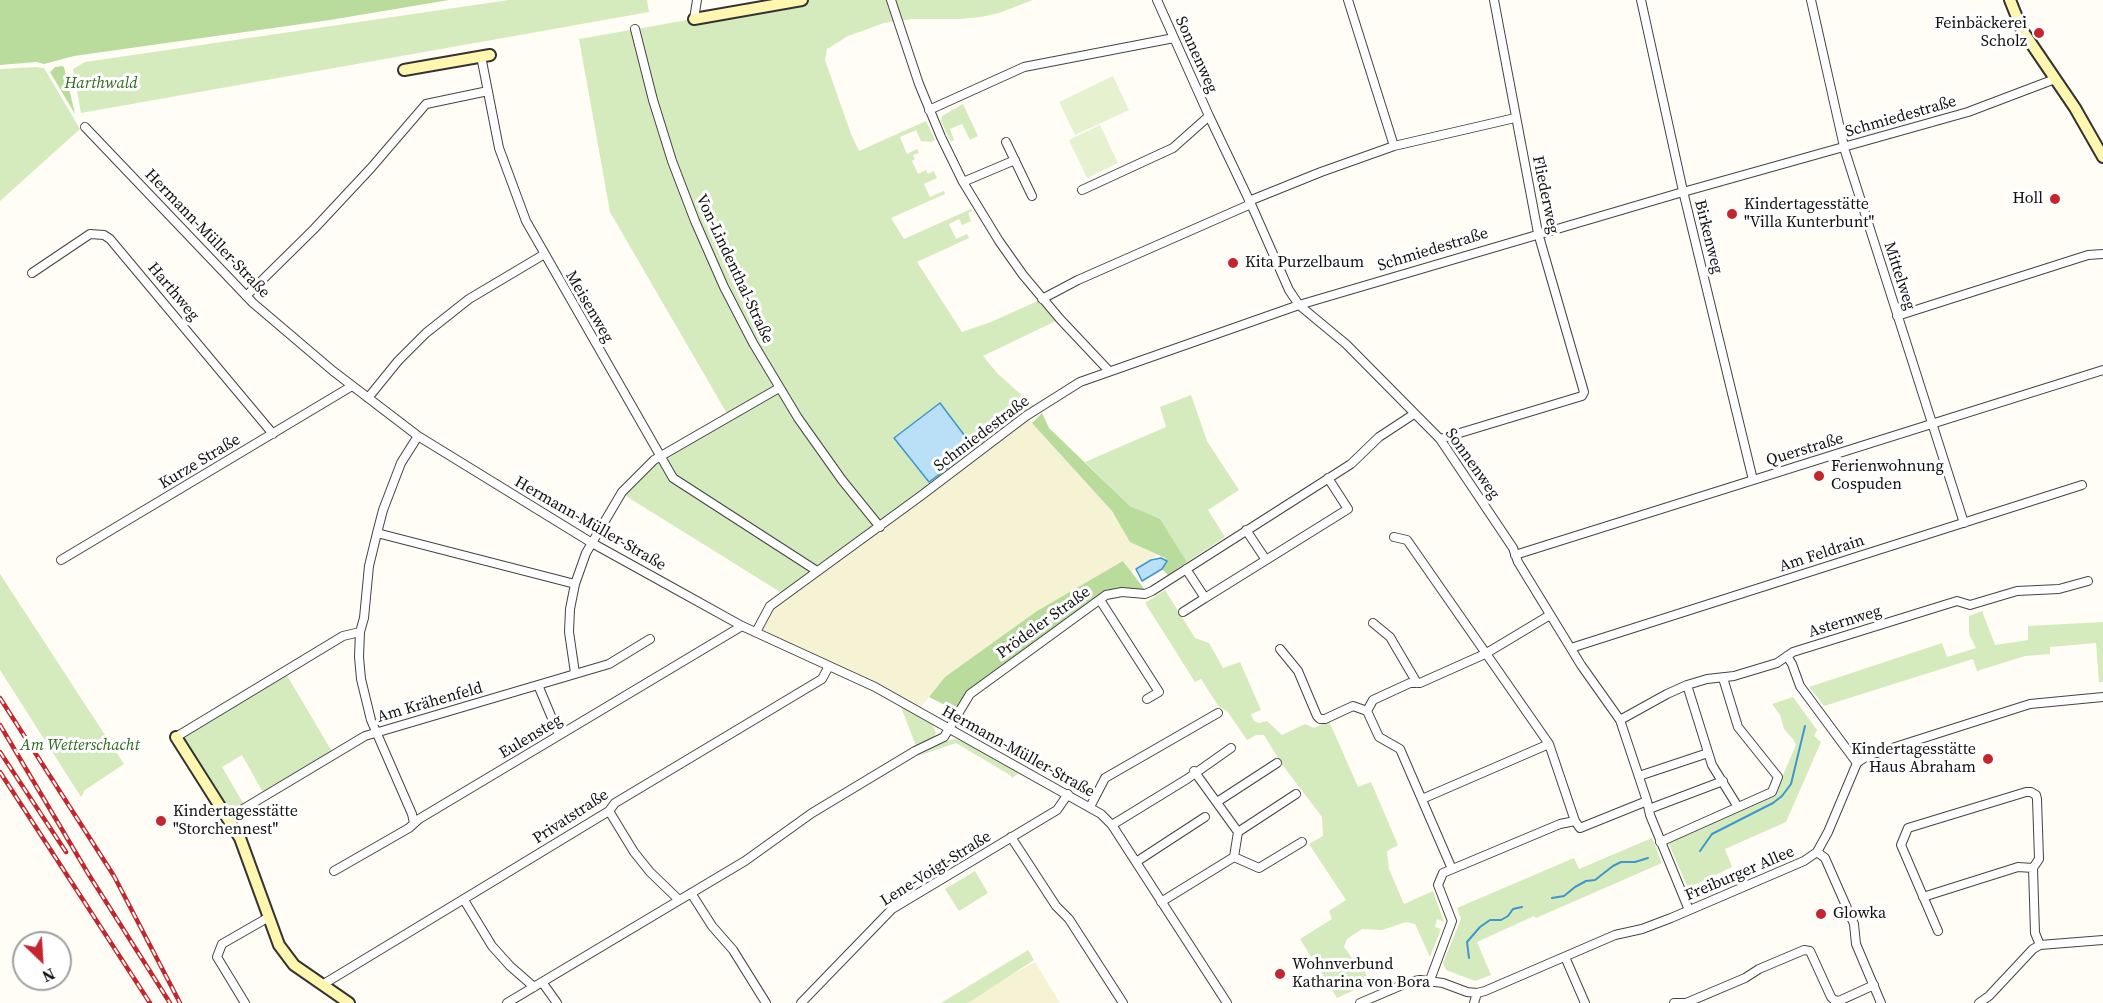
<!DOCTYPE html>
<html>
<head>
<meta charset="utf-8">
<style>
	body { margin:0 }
	#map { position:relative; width:2103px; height:1003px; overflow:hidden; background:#fffdf5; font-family:"Source Serif 4",serif }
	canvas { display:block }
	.north { position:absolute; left:12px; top:931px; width:60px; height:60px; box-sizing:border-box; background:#fff; border:2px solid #a0a0a0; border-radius:50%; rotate:155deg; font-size:16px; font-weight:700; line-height:24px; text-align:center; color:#111 }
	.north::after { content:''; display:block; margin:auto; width:21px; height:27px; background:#c4262e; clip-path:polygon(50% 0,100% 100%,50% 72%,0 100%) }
</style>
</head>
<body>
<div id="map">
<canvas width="2103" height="1003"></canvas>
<div class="north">N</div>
</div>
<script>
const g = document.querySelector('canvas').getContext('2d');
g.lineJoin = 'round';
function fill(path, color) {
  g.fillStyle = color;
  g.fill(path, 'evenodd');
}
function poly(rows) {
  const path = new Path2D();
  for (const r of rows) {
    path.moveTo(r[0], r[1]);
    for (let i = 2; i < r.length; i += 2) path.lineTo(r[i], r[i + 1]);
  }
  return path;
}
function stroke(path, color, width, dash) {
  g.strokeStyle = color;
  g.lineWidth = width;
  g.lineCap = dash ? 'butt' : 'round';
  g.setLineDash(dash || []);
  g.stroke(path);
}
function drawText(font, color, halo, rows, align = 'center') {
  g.font = font + ' "Source Serif 4",serif';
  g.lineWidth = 6;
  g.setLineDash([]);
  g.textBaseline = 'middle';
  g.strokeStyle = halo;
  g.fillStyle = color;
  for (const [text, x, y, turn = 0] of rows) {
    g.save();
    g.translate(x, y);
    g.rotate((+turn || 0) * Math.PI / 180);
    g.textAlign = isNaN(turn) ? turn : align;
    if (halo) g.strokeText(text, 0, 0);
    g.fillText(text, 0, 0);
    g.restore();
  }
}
const farmland = poly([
	[1026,416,1112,511,1130,541,1157,555,1131,572,1124,561,945,677,918,711,756,633,770,606],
	[1035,962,1060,1003,964,1003,1016,972]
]);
const green = poly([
	[509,0,647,0,649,12,81,113,73,69,85,62],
	[802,0,1033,0,999,13,981,17,960,19,912,19,884,23,848,36,827,49,825,60,851,134,859,151,926,121,935,140,931,142,921,141,916,130,900,137,907,154,917,149,919,153,913,155,915,159,912,161,918,174,926,170,928,174,934,171,937,178,924,184,930,197,944,191,945,194,891,218,904,239,971,209,972,211,968,213,971,221,962,225,959,219,949,224,956,239,967,234,969,238,917,262,962,332,991,322,1042,299,1060,319,983,356,997,373,1037,409,785,595,621,493,654,460,729,417,610,212,579,39],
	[36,67,44,68,80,129,0,201,0,69],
	[963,104,978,136,970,140,962,124,950,129,954,140,951,142,941,121,942,116],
	[1191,395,1207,441,1239,490,1208,510,1225,537,1187,562,1160,520,1130,506,1085,462,1166,427,1160,407],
	[0,574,124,764,85,790,81,797,0,670],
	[1165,590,1195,638,1209,643,1223,668,1240,662,1261,710,1251,714,1254,721,1259,723,1267,721,1282,735,1305,724,1314,728,1329,721,1358,787,1371,782,1398,845,1387,851,1389,869,1404,904,1433,891,1444,922,1437,919,1435,927,1441,929,1430,957,1415,924,1406,922,1382,930,1362,929,1347,939,1344,947,1352,958,1358,956,1370,983,1337,998,1300,939,1332,919,1329,911,1346,900,1309,844,1323,836,1322,817,1281,763,1264,735,1256,735,1247,740,1227,711,1219,707,1201,679,1195,682,1145,603],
	[1982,611,1995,645,2028,640,2028,626,2103,622,2103,682,2099,682,2096,643,2050,647,2050,654,2025,656,1977,671,1973,659,1824,706,1809,687,1942,643,1947,657,1976,648,1969,634,1969,616],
	[285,672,334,755,265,796,242,755,222,767,246,808,228,818,176,737],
	[1793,697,1817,730,1814,736,1821,742,1786,822,1725,849,1732,867,1688,888,1668,842,1774,796,1796,745,1793,739,1784,729,1780,715,1772,704],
	[901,707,933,725,936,733,934,737,916,746],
	[955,739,964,742,1019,773,1012,778,1010,775,956,743,918,756,946,741],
	[1652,838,1662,863,1536,918,1534,916,1477,942,1491,975,1475,981,1446,970,1443,963,1461,919,1457,908,1574,858,1579,869],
	[975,871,988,893,959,911,945,889],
	[1028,950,1034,960,974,999,967,1003,941,1003]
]);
const forest = poly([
	[0,0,449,0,330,20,74,56,44,64,36,62,0,65],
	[62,66,64,67,75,114,50,72,55,67],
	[1042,413,1049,428,1130,506,1160,519,1187,562,1168,575,1162,569,1167,561,1165,558,1130,542,1112,511,1032,423],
	[1123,561,1145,590,1118,588,1108,591,968,690,955,710,929,697,945,677,1037,611]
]);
const pitch = poly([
	[1113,76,1129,110,1075,135,1059,102],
	[1100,125,1118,163,1087,178,1069,140]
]);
const water = poly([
	[940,403,974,448,929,482,894,438,940,403],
	[1161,558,1167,561,1162,569,1142,581,1136,569,1151,560,1161,558]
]);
const stream = poly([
	[1700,851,1712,834,1773,803,1782,796,1791,784,1805,726],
	[1552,898,1564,896,1575,887,1586,881,1595,880,1613,866,1621,862,1635,862,1648,858],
	[1469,958,1467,942,1480,927,1490,920,1501,920,1508,916,1513,909,1522,907]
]);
const street = poly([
	[891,0,919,84,941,137,963,182,999,241,1023,275,1060,319,1109,371],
	[1157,0,1209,116,1251,204,1289,290,1299,305,1346,344,1440,439,1513,548,1518,562,1581,665,1620,720,1647,801,1650,815,1689,910],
	[1348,0,1394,146],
	[1641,0,1683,191,1753,480],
	[1811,0,1845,151,1964,523],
	[694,19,697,0],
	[635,29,653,100,672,161,695,221,724,287,753,343,798,418,842,480,880,527],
	[481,56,499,148,526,221,673,478,817,571],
	[929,110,1024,67,1174,38],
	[85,127,253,303,333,371,418,436,592,543,668,585,742,626,875,687,1101,814,1112,825,1227,1003],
	[1006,142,1032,196],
	[963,182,1015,160],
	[1082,190,1173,148,1209,116],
	[1249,201,1321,172,1394,146,1515,118],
	[32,273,90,234,104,235,110,239,273,434],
	[246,296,314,229,371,168,426,104,488,91],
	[1042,299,1078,280,1251,204],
	[1897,316,2088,255,2103,254],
	[368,398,398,361,426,333,450,314,469,299,543,255],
	[1440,439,1582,396,1584,392,1538,233,1494,0],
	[1246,530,1266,560],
	[377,533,575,584],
	[1394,537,1407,540,1549,744,1575,821],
	[1515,555,2103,370],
	[61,560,352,386],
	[1186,569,1205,598,1348,509,1328,478],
	[1100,600,1159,692,1147,699],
	[1183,612,1205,598],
	[1373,623,1390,637,1417,683],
	[756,632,770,606,922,495,1026,416,1080,382,1299,305,1676,194,1968,112,2055,79],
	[1571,648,2082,485],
	[1280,649,1298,671,1317,716,1320,719,1325,719,1353,706,1367,711],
	[1787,656,1792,664,1800,686,1857,763],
	[575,673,569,632,570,609,575,584,586,553,622,492,654,460,779,388],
	[538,685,559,735],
	[1687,685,1712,765,1738,807],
	[1367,711,1373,700,1410,683,1420,683,1485,654,1550,615],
	[1367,711,1379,737,1400,749,1452,869],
	[1620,720,1667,694,1687,685,1707,679,1734,676,1777,663,1793,652,1957,601,1970,605,2017,591,2059,589,2088,581],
	[176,737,343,636,360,632],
	[1194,771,1238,832,1234,857,1259,868,1302,842],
	[1639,776,1708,753],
	[1422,799,1549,744],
	[1217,802,1277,763],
	[1090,807,1105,778,1218,713],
	[1649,809,1723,781],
	[609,811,634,852,650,872,679,900],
	[228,818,365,736,609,664,650,639],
	[414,823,412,814,371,720,361,679,359,657,360,632,364,618,369,566,377,533,383,510,401,463,418,436],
	[1112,825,1187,779,1231,748],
	[1238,832,1296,794],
	[1011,837,1056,906,1069,919,1123,1003],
	[1660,842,1772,792,1778,777,1738,727,1723,678],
	[1817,852,1825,858,1854,924,1856,944,1881,1003],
	[1136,862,1205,817],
	[334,871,409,828,419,819,742,626],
	[691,893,712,926,733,950,766,1003],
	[1923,897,2018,867,2033,868],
	[464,900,492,946,510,966,534,987],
	[1161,902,1234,857],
	[1938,931,1901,845,1908,828,2026,792,2031,792,2036,795,2037,799,2039,859,2033,868,2035,933,2040,945],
	[1565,957,1585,1003],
	[1430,980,1452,921,1438,885,1443,873,1560,824,1575,821,1580,828,1647,801],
	[542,982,557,1003],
	[322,985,609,811,615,803,822,679,829,666],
	[245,1003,217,957,222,944,269,917],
	[507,1003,745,861,812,813,915,751,944,737,970,694,1106,595,1122,592,1145,594,1152,591,1351,464,1379,437,1414,414],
	[801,1003,892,909,1057,810,1068,794],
	[1360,1003,1409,982,1420,980,1443,983,1467,992,1477,993,1485,991,1615,935,1642,929,1671,918,1804,861,1817,852,1828,832,1857,763,1867,756,2030,704,2103,697],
	[1474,1003,1477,993],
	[1674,1003,1685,1003],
	[1686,1003,1745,978,1759,969,1804,950,1810,951,1831,997,1834,1000,1839,1001,1874,985],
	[1979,1003,1989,996,2033,949,2040,945,2103,940]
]);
const secondary = poly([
	[2010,0,2022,30,2075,108,2103,157],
	[694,19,802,0],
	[404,70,490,55],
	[176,737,240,838,279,945,294,965,349,1003]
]);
const rail = poly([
	[0,698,114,876,180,1003],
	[0,725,89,875,170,1003],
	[0,752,66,852],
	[0,772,150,1003]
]);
const markers = [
	[2039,33,6,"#c4262e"],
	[2055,199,6,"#c4262e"],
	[1732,214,6,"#c4262e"],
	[1233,263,6,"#c4262e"],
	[1819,476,6,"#c4262e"],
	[1988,759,6,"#c4262e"],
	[161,821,6,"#c4262e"],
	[1821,914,6,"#c4262e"],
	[1280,974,6,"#c4262e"]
];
const poiNames = [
	["Feinbäckerei",2027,24,"right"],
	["Scholz",2027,42,"right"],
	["Holl",2043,199,"right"],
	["Kindertagesstätte",1744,205],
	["\"Villa Kunterbunt\"",1744,223],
	["Kita Purzelbaum",1245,263],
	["Ferienwohnung",1831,467],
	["Cospuden",1831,485],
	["Kindertagesstätte",1976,750,"right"],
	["Haus Abraham",1976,768,"right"],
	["Kindertagesstätte",173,812],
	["\"Storchennest\"",173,830],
	["Glowka",1833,914],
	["Wohnverbund",1292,965],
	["Katharina von Bora",1292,983]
];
const streetNames = [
	["Sonnenweg",1196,55,66],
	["Schmiedestraße",1901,117,-16],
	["Fliederweg",1545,195,78],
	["Hermann-Müller-Straße",207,234,46],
	["Birkenweg",1708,237,76],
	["Schmiedestraße",1433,250,-17],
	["Von-Lindenthal-Straße",734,269,65],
	["Mittelweg",1899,276,72],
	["Harthweg",173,292,50],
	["Meisenweg",589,307,60],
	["Schmiedestraße",982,434,-37],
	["Querstraße",1805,450,-17],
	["Kurze Straße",200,462,-31],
	["Sonnenweg",1472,464,55],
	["Hermann-Müller-Straße",590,524,30],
	["Am Feldrain",1822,554,-18],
	["Asternweg",1845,622,-17],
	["Prödeler Straße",1044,623,-36],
	["Am Krähenfeld",430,703,-16],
	["Eulensteg",531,737,-31],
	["Hermann-Müller-Straße",1018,752,29],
	["Privatstraße",571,817,-33],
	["Lene-Voigt-Straße",936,869,-32],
	["Freiburger Allee",1740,874,-23]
];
const parkNames = [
	["Harthwald",101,84],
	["Am Wetterschacht",80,746]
];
fill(farmland, '#f6f3d4');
fill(green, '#d5ebbd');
fill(forest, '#b9dc9c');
fill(pitch, '#e6f2cf');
fill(water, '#b9e0f7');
stroke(water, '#3f96cf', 1.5);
stroke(stream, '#3f96cf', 2);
stroke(street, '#444', 10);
stroke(secondary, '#333', 14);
stroke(street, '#fff', 8);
stroke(secondary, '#fff6b0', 10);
stroke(rail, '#c4262e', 4.5);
stroke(rail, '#fff', 2, [7]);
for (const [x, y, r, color] of markers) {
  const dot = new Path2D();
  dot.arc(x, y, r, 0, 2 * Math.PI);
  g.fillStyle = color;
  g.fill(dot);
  stroke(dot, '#fff', 2);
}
drawText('16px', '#111', '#fff', poiNames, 'left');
drawText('16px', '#111', '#fff', streetNames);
drawText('italic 16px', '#2f6b1f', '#fff', parkNames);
</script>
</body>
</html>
